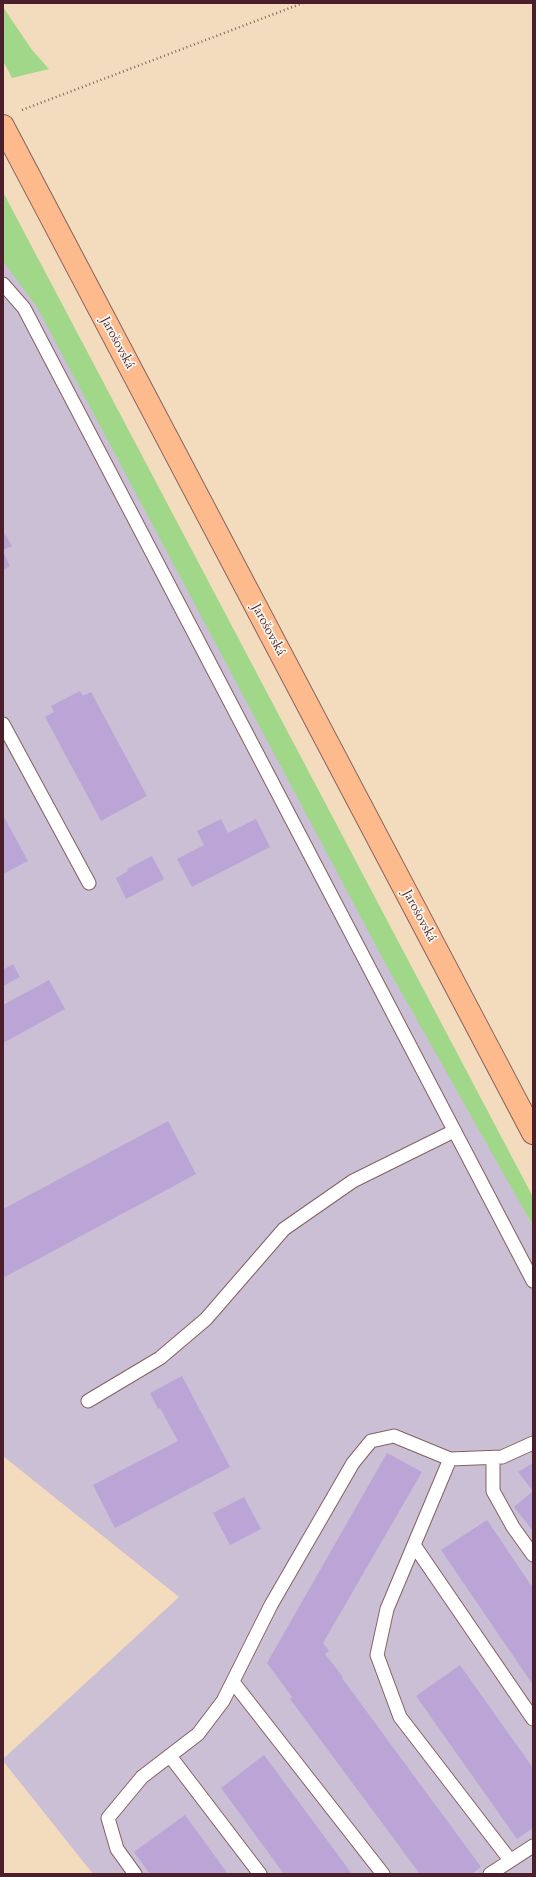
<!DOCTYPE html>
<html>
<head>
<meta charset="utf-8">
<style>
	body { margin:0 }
	#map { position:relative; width:536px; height:1877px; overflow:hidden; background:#f3dcbd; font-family:Cardo,serif }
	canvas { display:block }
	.frame { position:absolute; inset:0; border:4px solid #4a1f2b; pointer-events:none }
</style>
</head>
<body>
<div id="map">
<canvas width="536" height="1877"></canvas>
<div class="frame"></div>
</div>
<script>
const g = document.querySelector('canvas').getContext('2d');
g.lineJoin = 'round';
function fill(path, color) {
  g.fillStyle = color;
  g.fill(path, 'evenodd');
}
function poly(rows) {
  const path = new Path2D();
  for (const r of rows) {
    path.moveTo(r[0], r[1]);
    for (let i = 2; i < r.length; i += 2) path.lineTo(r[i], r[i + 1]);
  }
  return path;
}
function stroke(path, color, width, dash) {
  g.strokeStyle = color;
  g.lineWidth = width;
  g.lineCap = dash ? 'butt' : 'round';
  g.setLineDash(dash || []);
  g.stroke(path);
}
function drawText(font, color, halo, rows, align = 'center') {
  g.font = font + ' Cardo,serif';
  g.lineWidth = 3.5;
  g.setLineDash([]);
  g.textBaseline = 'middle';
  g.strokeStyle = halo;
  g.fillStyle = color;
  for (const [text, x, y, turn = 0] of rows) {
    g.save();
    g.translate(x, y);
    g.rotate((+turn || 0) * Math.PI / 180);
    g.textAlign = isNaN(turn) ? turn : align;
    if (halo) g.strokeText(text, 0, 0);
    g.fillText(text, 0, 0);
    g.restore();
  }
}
const industrial = poly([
	[3,210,533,1227,533,1874,93,1874,3,1761,3,1759,179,1597,3,1456]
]);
const green = poly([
	[3,7,32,50,49,69,12,78,3,61],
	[3,192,533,1197,533,1226,389,970,37,307,3,261]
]);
const building = poly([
	[3,531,12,546,3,550],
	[3,552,10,566,3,570],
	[80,691,83,696,91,692,147,796,101,821,45,717,54,712,51,706],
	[3,815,28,861,3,874],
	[221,819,228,833,256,819,270,847,192,887,177,859,204,845,197,831],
	[152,856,164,879,126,899,116,878,128,871,127,869],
	[13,964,20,977,3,986,3,970],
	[49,980,65,1009,3,1043,3,1005],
	[168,1121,196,1174,5,1277,3,1273,3,1209],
	[182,1376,230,1467,115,1528,93,1485,178,1441,160,1408,158,1409,150,1393],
	[387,1453,422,1472,323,1643,329,1651,325,1654,343,1677,342,1678,481,1867,472,1874,420,1874,290,1699,292,1697,267,1663],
	[533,1463,533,1531,514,1507,533,1491,518,1472],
	[244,1497,261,1529,230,1545,213,1513],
	[487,1520,533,1588,533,1685,441,1550],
	[460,1665,533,1768,533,1828,517,1839,416,1696],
	[264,1755,352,1874,284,1874,221,1788],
	[185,1815,228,1874,150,1874,134,1852]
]);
const path = poly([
	[22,110,303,3]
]);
const service = poly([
	[3,284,24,308,533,1281],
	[3,724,89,883],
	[88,1401,160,1358,206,1319,284,1229,353,1181,454,1131],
	[493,1458,493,1491,513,1527,533,1555],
	[450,1459,387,1609,377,1655,400,1717,510,1860],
	[414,1545,533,1719],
	[233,1682,383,1874],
	[170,1756,260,1874],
	[135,1874,117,1849,108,1818,142,1777,198,1734,223,1701,271,1605,353,1463,371,1441,394,1436,450,1459,502,1457,533,1443],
	[490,1874,533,1846]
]);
const primary = poly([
	[3,126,533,1133]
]);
const streetNames = [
	["Jarošovská",117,343,62],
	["Jarošovská",268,630,62],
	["Jarošovská",419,916,62]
];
fill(industrial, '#cbbfd5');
fill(green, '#a0d788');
fill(building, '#bba5d6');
stroke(service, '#85615e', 15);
stroke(primary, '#85615e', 24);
stroke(path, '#85615e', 2.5, [1, 3]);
stroke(service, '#fff', 13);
stroke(primary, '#fcba8d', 22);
drawText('13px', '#4a1f2b', '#fbf7ec', streetNames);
</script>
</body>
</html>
